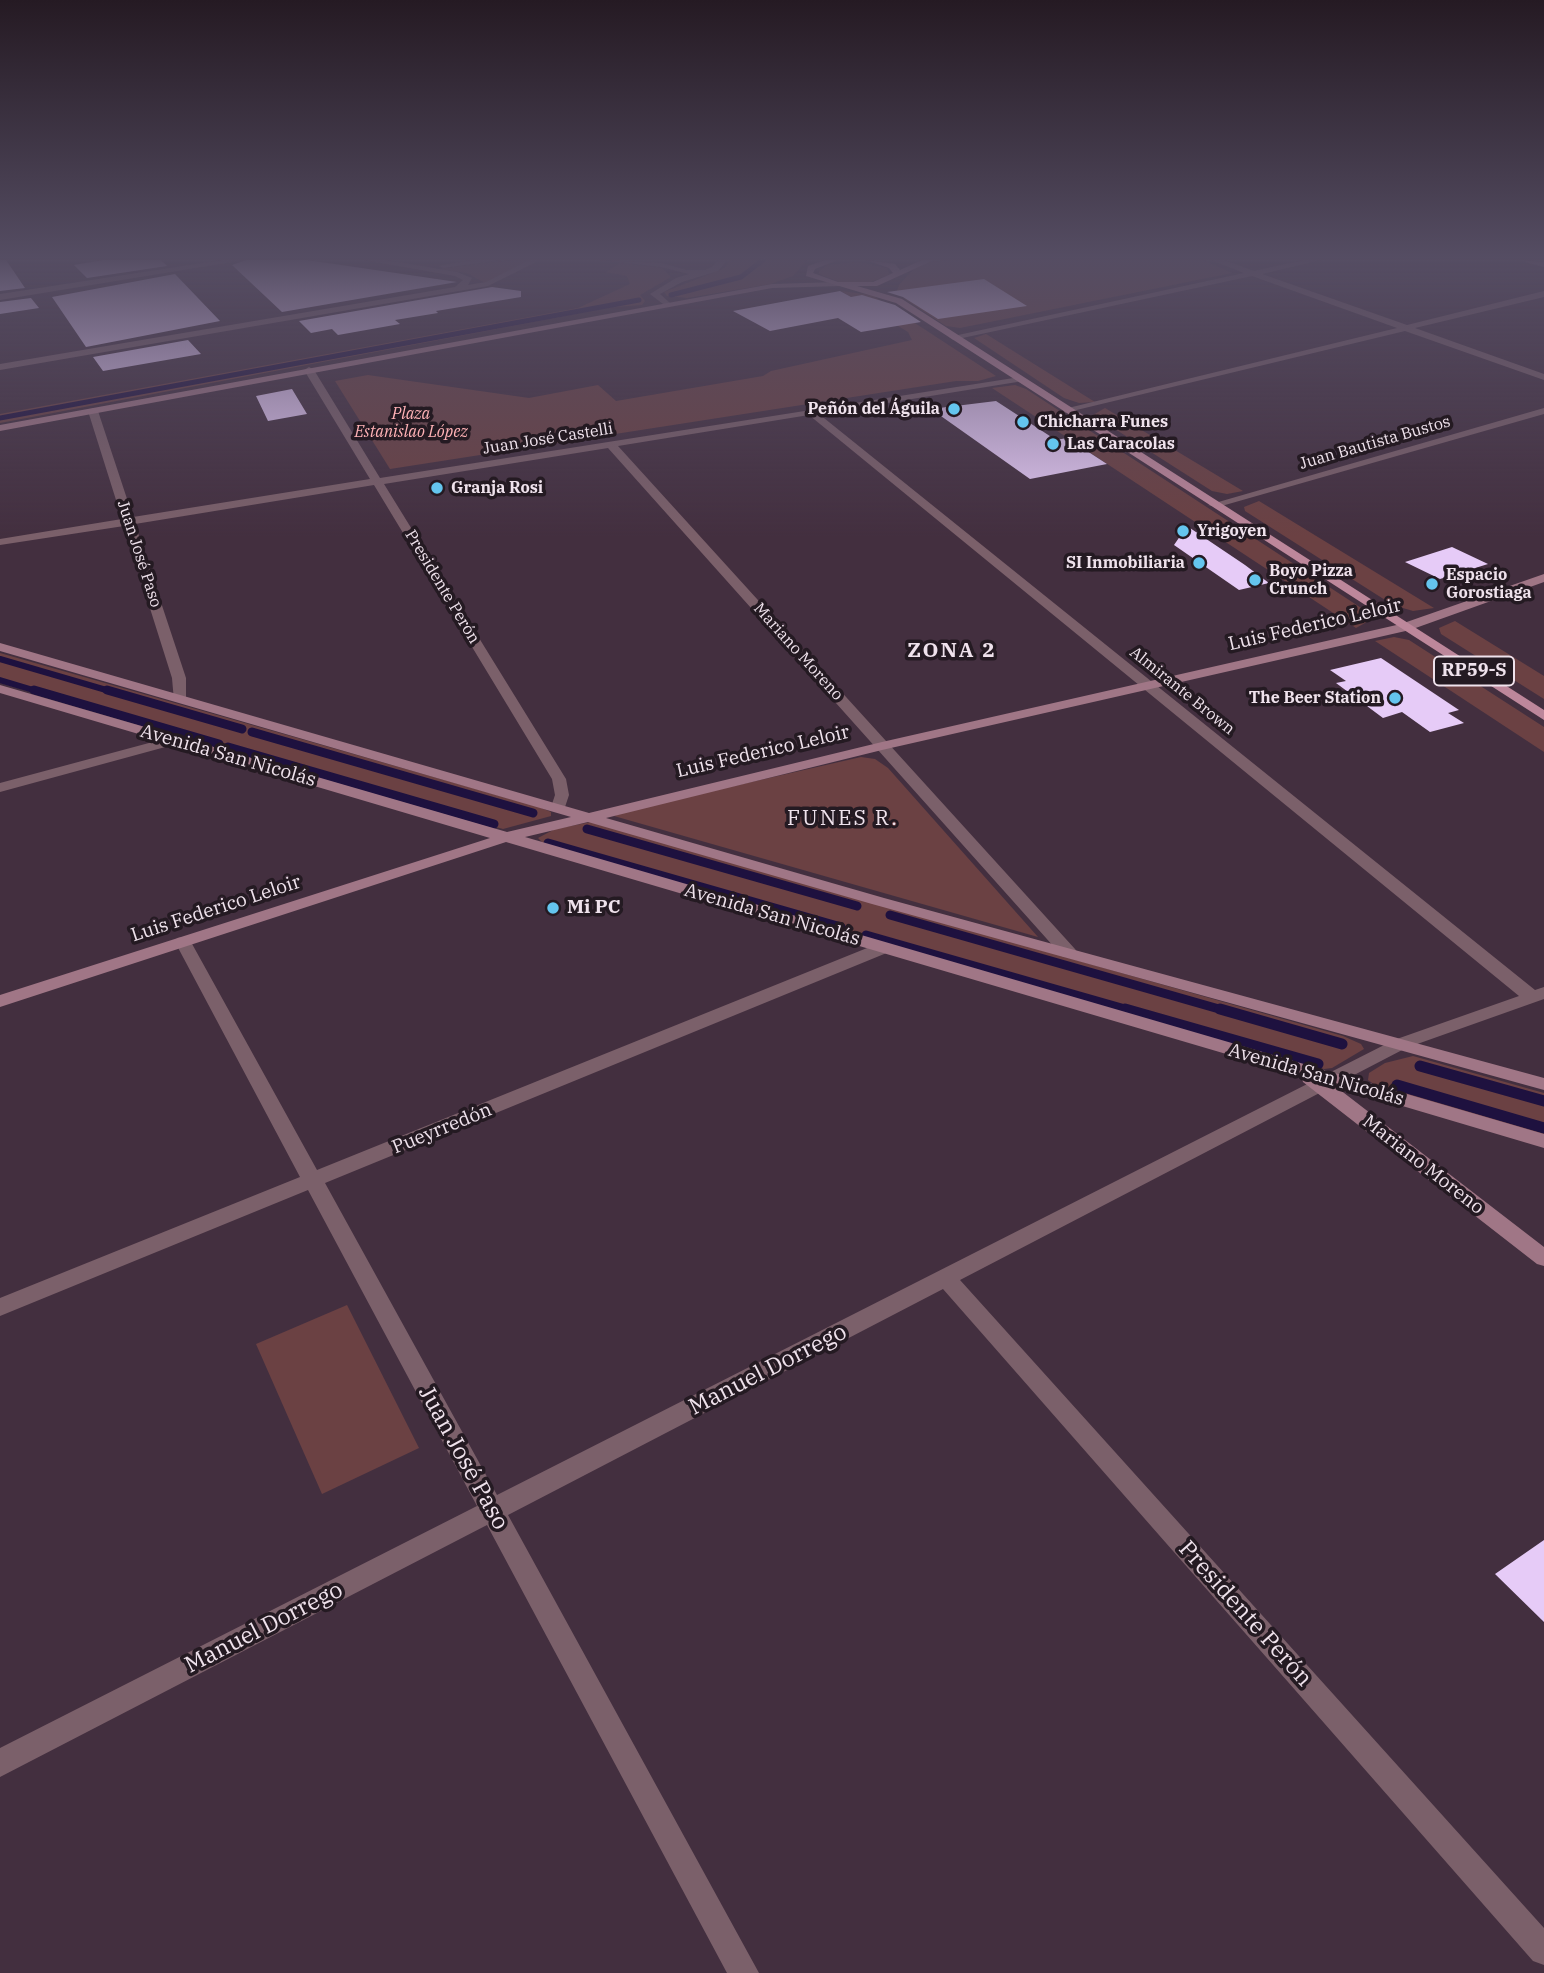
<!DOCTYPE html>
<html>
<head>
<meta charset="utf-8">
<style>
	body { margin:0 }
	canvas { display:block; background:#432f3f }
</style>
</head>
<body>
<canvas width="1544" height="1973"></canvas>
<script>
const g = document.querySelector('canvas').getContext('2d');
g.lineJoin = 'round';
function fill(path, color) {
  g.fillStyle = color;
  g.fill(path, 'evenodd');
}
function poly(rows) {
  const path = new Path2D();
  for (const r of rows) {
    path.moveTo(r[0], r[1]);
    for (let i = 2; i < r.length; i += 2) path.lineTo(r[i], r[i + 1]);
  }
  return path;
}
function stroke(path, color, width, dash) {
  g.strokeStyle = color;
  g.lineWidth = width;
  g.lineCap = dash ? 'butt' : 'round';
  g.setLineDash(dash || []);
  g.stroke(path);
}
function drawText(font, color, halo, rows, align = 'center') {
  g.font = font + ' "IBM Plex Serif",serif';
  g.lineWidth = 7;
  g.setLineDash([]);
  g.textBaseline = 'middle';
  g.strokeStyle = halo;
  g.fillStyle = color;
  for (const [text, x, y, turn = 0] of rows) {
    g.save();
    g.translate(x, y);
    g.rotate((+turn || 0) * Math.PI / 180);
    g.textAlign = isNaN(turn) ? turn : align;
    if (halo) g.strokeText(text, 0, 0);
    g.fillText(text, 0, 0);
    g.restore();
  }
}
const green = poly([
	[512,260,530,260,485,283,467,273,440,269],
	[730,260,807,260,793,276,771,284,687,298,667,296,664,292,725,268],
	[949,260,1203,260,1232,273,960,328,946,326,906,300,897,291,899,285,914,269,931,262],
	[858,262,886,268,890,274,871,282,839,282,819,274,819,271,828,265],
	[620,263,662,268,671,277,640,295,645,301,642,305,613,307,0,423,0,414,578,308,630,284,627,276,606,272],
	[841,291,872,295,996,376,978,381,956,381,390,469,335,381,368,375,529,398,598,385,616,401,763,376,771,371,912,340,908,332],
	[986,334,1095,402,1079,403,1064,398,974,338],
	[1015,385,1026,389,1372,615,1372,619,1356,628,992,388],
	[1105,408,1243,491,1227,494,1212,491,1093,415],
	[1259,501,1434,608,1413,611,1393,605,1245,511,1244,507],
	[1455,621,1544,676,1544,699,1441,634,1439,628],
	[1394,637,1409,640,1544,727,1544,752,1375,641],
	[0,653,539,807,551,812,551,816,503,829,0,683],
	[861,757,875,759,888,768,1038,937,614,816,633,809],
	[591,822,1343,1036,1361,1044,1364,1049,1332,1068,1324,1069,558,848,543,843,538,838,555,829],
	[1413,1056,1544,1093,1544,1136,1378,1087,1368,1080,1369,1073,1385,1063],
	[347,1305,419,1448,322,1494,256,1344]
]);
const streamFar3 = poly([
	[671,295,741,277,763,260],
	[0,418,639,300]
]);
const streamFar2 = poly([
	[0,659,113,692],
	[0,680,40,692]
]);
const streamFar1 = poly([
	[34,690,219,744],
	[107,690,242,729],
	[252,732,533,813],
	[228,747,494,824],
	[587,829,857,906],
	[548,843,841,927],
	[890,915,1226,1011],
	[866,935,1132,1011]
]);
const stream = poly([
	[1125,1009,1318,1064],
	[1220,1009,1342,1044],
	[1420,1066,1544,1101],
	[1397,1085,1544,1128]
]);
const building = poly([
	[0,260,6,260,25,288,0,291],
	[103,260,161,260,167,266,87,278,74,265],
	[246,260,307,260,457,282,282,312,232,265],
	[175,274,220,321,86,347,52,297],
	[984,279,1027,306,938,319,903,297,887,292],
	[492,287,521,291,521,297,436,311,438,313,395,320,400,324,338,335,332,329,311,333,299,321],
	[840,291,851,297,862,295,895,305,921,322,861,332,838,318,770,331,733,311],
	[31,298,39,308,0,314,0,302],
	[188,340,201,354,103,371,93,357],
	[292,389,307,414,268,421,256,396],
	[996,401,1056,440,1067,438,1107,464,1030,479,931,409],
	[1187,526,1245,565,1269,583,1239,590,1174,545],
	[1452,547,1488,564,1440,579,1405,562],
	[1381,658,1459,710,1448,713,1464,723,1430,732,1402,712,1383,718,1336,683,1346,681,1330,670],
	[1544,1540,1544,1622,1495,1574]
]);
const street = poly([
	[222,260,244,260,0,300,0,294,222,260],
	[364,260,386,260,457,272,472,278,468,285,486,282,529,260,540,260,488,286,0,370,0,364,455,287,463,280,455,276,364,260],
	[472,260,501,260,443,268,439,266,472,260],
	[600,260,661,263,687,270,705,270,712,267,718,260,727,260,718,271,682,282,660,294,671,304,667,307,650,294,676,278,689,274,661,267,600,260],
	[1211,260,1224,260,1254,271,1304,260,1321,260,1262,274,1407,325,1544,291,1544,297,1415,328,1544,374,1544,380,1405,331,1064,413,1064,409,1397,328,1252,276,953,340,949,337,1244,273,1211,260],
	[309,367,314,370,380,478,1020,377,1020,381,1017,382,819,414,1535,990,1544,987,1544,999,1406,1048,960,1280,1544,1928,1544,1965,1533,1961,943,1289,508,1515,759,1973,727,1973,487,1525,0,1777,0,1748,477,1506,308,1190,0,1316,0,1298,300,1177,175,942,177,938,183,937,191,942,317,1170,877,944,883,943,891,948,889,952,325,1183,497,1495,1394,1040,1519,996,809,415,618,446,1075,949,1078,953,1075,957,1063,957,608,448,384,484,566,779,569,795,564,810,559,812,551,807,555,795,552,779,374,485,135,524,186,678,186,698,179,702,174,701,172,678,124,526,0,545,0,539,122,519,88,411,93,408,98,411,133,517,370,479,304,370,309,367],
	[1544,408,1544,414,1218,507,1208,505,1544,408],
	[175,736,182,740,180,743,0,792,0,783,175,736]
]);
const secondary = poly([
	[1524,260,1544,262,1544,267,1525,262,1524,260],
	[837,282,840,286,772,288,0,431,0,425,772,284,837,282],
	[1544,574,1544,582,1410,630,882,750,606,818,884,898,1544,1078,1544,1090,872,904,588,822,525,837,1544,1134,1544,1148,1335,1086,1544,1247,1544,1266,1537,1264,1303,1082,1301,1076,506,842,0,1007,0,995,490,838,0,693,0,685,507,832,571,817,0,651,0,643,589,813,882,742,1401,624,1544,574]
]);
const primary = poly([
	[825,260,838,260,815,269,813,273,838,282,873,282,893,273,889,268,866,260,895,264,900,270,922,260,934,260,877,286,857,286,902,299,1544,710,1544,720,896,303,806,276,808,266,825,260]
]);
const markers = [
	[954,409,7,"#64c5ee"],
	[1023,422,7,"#64c5ee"],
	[1053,444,7,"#64c5ee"],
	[437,488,7,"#64c5ee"],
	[1183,531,7,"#64c5ee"],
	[1199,563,7,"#64c5ee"],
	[1255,580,7,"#64c5ee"],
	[1432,584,7,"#64c5ee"],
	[1395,698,7,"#64c5ee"],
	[553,908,7,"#64c5ee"]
];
const farPoinames = [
	["Peñón del Águila",940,409,"right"],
	["Chicharra Funes",1037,422],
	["Las Caracolas",1067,444],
	["Granja Rosi",451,488],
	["Yrigoyen",1197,531],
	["SI Inmobiliaria",1185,563,"right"],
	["Boyo Pizza",1269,571],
	["Crunch",1269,589],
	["Espacio",1446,575],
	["Gorostiaga",1446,593],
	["The Beer Station",1381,698,"right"]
];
const farParknames = [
	["Plaza",411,414],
	["Estanislao López",411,432]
];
const farStreetnames = [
	["Juan José Castelli",548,439,-9],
	["Juan Bautista Bustos",1375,443,-16],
	["Juan José Paso",139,554,72],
	["Presidente Perón",442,587,59],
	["Mariano Moreno",798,652,48],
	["Almirante Brown",1182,691,39]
];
const shields = [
	[1474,671,80]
];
const shieldNames = [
	["RP59-S",1474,671]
];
const streetNames = [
	["Luis Federico Leloir",1315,625,-13],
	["Luis Federico Leloir",763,752,-13],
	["Avenida San Nicolás",228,756,16],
	["Luis Federico Leloir",216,909,-18],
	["Avenida San Nicolás",772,915,16],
	["Avenida San Nicolás",1316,1075,16],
	["Pueyrredón",442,1129,-22],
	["Mariano Moreno",1423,1165,38]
];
const poiNames = [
	["Mi PC",567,908]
];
const farDistrictnames = [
	["ZONA 2",952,651]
];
const neighbourhoodNames = [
	["FUNES R.",843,819]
];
const nearStreetnames = [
	["Manuel Dorrego",768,1370,-27],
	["Juan José Paso",463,1458,61],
	["Presidente Perón",1245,1614,48],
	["Manuel Dorrego",264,1628,-27]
];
fill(green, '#6b4143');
stroke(streamFar3, '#1e113f', 5);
stroke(streamFar2, '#1e113f', 6);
stroke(streamFar1, '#1e113f', 9);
stroke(stream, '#1e113f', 11);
fill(building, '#e6cbf7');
fill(street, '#7b606a');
fill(secondary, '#a07686');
fill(primary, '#bd879b');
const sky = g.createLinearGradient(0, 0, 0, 537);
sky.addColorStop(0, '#251a23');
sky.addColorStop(0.48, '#554d63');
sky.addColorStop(1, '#554d6300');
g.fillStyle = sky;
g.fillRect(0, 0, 1544, 537);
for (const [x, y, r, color] of markers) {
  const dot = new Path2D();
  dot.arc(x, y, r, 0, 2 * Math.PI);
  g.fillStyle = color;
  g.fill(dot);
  stroke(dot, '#241a22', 2.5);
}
drawText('bold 16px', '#efe2ec', '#241a22', farPoinames, 'left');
drawText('italic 16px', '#ffb2b6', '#241a22', farParknames);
drawText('16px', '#efe2ec', '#241a22', farStreetnames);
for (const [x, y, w] of shields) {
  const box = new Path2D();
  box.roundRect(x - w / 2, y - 14.5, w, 29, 5);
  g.fillStyle = '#241a22';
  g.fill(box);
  stroke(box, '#efe2ec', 2);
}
drawText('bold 18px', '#efe2ec', null, shieldNames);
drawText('19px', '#efe2ec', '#241a22', streetNames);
drawText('bold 19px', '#efe2ec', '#241a22', poiNames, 'left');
g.letterSpacing = '2px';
drawText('bold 21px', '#efe2ec', '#241a22', farDistrictnames);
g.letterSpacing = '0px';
g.letterSpacing = '2px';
drawText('21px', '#efe2ec', '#241a22', neighbourhoodNames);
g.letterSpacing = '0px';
drawText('23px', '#efe2ec', '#241a22', nearStreetnames);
</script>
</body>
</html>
